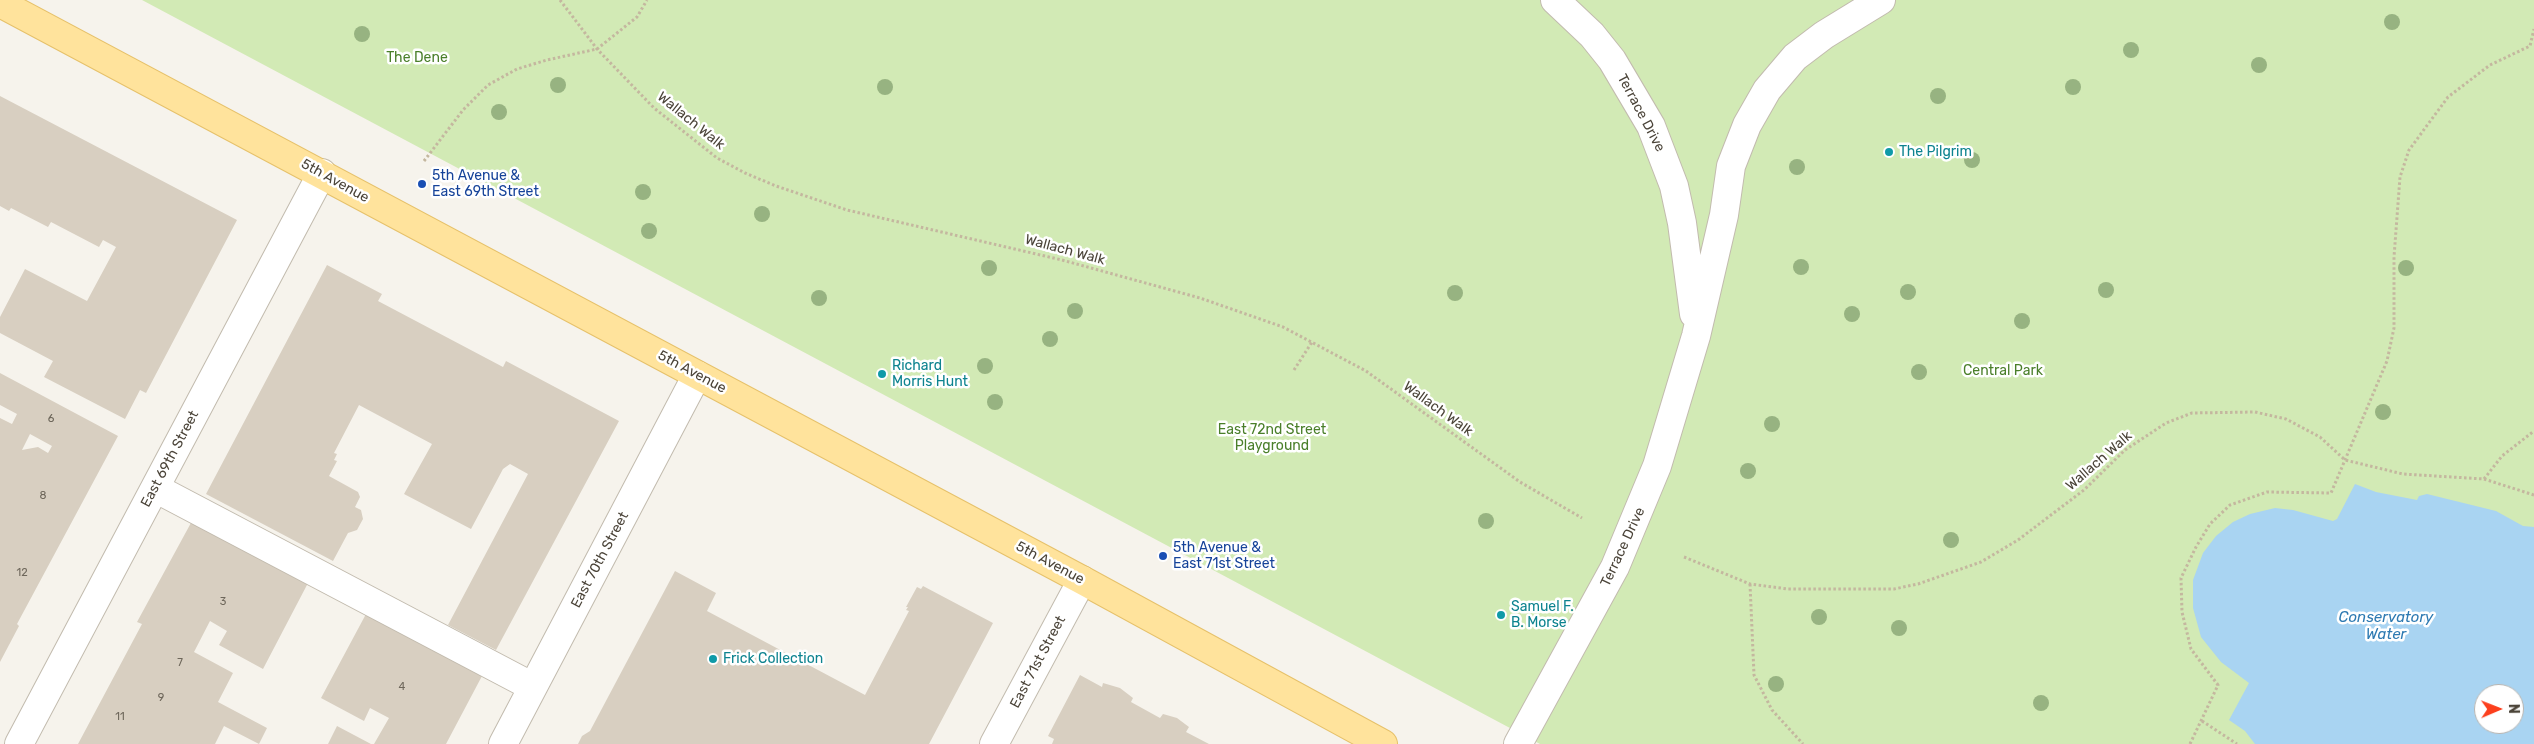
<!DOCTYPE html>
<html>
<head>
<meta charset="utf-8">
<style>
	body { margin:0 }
	#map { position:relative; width:2534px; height:744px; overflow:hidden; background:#f6f3ec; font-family:Rubik,sans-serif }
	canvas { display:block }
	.north { position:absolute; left:2474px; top:684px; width:50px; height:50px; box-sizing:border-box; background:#fff; border:1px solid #b7b4b0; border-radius:50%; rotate:89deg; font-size:14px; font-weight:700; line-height:20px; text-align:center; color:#4b4439 }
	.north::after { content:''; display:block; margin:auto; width:18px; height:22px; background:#fc3f1d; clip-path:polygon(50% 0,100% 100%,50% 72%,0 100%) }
</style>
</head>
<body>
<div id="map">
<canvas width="2534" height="744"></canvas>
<div class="north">N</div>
</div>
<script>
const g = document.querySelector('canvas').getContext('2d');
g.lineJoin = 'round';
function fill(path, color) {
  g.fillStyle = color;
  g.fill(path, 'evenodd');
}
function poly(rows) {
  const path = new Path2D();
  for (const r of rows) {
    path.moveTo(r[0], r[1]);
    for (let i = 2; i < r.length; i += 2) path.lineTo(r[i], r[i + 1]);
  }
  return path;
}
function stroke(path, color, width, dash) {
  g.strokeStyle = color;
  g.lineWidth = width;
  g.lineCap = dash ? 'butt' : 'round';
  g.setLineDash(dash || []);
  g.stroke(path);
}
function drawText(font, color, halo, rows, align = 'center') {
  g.font = font + ' Rubik,sans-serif';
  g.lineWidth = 5;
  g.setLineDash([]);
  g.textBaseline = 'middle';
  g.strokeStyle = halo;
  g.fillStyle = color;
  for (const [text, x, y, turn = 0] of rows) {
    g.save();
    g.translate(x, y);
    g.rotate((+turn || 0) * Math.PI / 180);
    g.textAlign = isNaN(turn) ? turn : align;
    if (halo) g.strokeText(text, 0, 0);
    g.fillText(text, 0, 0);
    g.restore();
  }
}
const green = poly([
	[142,0,2534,0,2534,744,1540,744],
	[2484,694,2514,694,2514,724,2484,724]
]);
const water = poly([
	[2355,484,2376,492,2417,500,2419,496,2427,494,2496,511,2523,526,2534,527,2534,744,2255,744,2245,731,2229,720,2249,683,2221,662,2201,637,2193,608,2193,580,2203,553,2216,536,2233,522,2250,514,2275,508,2293,510,2333,521,2337,519],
	[2484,694,2514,694,2514,724,2484,724]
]);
const building = poly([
	[0,96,237,220,146,393,140,390,125,419,44,377,53,361,0,333,0,317,25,269,87,301,116,247,103,240,99,247,51,222,48,227,11,208,9,211,0,206],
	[327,265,382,294,378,301,503,367,506,361,619,421,496,650,448,625,528,474,510,464,503,469,471,529,404,494,432,444,359,405,334,453,337,454,334,460,337,461,329,476,358,492,360,497,355,507,361,510,363,519,357,530,348,533,333,561,206,494],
	[0,373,118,436,17,624,19,626,0,662,0,418,12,424,17,414,0,405],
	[30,434,52,446,48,453,38,447,22,450],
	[192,521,308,583,263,669,219,645,227,631,210,621,194,652,233,673,218,702,267,728,259,744,224,726,215,744,78,744,142,624,137,622],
	[675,571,716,593,707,611,865,695,909,611,906,610,908,607,906,607,917,587,921,589,923,586,993,623,929,744,578,744,582,736,590,731],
	[366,614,482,676,446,744,374,744,389,718,370,708,364,721,321,698],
	[1080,675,1102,687,1103,683,1120,688,1133,698,1131,702,1160,718,1163,714,1177,718,1189,727,1186,732,1209,744,1052,744,1054,739,1048,736],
	[337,726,371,744,328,744]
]);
const path = poly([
	[560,0,597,49,654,108,717,158,745,173,776,186,847,210,1062,260,1200,298,1283,327,1366,371,1520,482,1582,518],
	[424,161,463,110,488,85,517,69,547,60,597,49,637,17,647,0],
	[1294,370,1312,342],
	[2484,479,2502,456,2534,431],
	[1684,557,1750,584,1788,589,1894,589,1918,584,1981,562,2018,540,2084,490,2125,450,2166,423,2192,413,2255,412,2286,419,2320,437,2345,460,2403,474,2484,479,2534,495],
	[1750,584,1754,675,1772,710,1803,744],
	[2202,721,2237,744],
	[2190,744,2218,685,2191,649,2182,612,2181,578,2196,547,2210,524,2230,505,2267,492,2331,493,2387,361,2394,328,2394,257,2400,177,2409,150,2448,97,2490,65,2530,46,2534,29]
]);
const minor = poly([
	[1555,0,1592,35,1612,60,1651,126,1674,186,1682,223,1694,314],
	[155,488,533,687],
	[19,744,322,173],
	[503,744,697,375],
	[994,744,1082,580],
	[1518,744,1615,567,1657,466,1696,336,1724,215,1731,166,1747,125,1767,90,1795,57,1824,35,1881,0]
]);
const major = poly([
	[0,3,1082,580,1383,744]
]);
const trees = [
	[2392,22],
	[362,34],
	[2131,50],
	[2259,65],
	[558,85],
	[885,87],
	[2073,87],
	[1938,96],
	[499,112],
	[1972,160],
	[1797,167],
	[643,192],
	[762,214],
	[649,231],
	[1801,267],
	[989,268],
	[2406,268],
	[2106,290],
	[1908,292],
	[1455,293],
	[819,298],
	[1075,311],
	[1852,314],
	[2022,321],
	[1050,339],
	[985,366],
	[1919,372],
	[995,402],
	[2383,412],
	[1772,424],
	[1748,471],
	[1486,521],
	[1951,540],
	[1819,617],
	[1899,628],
	[1776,684],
	[2041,703]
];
const markers = [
	[1889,152,5,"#0f9aa8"],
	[422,184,5,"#1a4fb4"],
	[882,374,5,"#0f9aa8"],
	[1163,556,5,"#1a4fb4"],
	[1501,615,5,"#0f9aa8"],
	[713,659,5,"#0f9aa8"]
];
const numberNames = [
	["6",51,419],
	["8",43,496],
	["12",22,573],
	["3",223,602],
	["7",180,663],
	["4",402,687],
	["9",161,698],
	["11",120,717]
];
const parkNames = [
	["The Dene",417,58],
	["Central Park",2003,371],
	["East 72nd Street",1272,430],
	["Playground",1272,446]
];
const streetNames = [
	["Terrace Drive",1641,113,62],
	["Wallach Walk",691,121,39],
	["5th Avenue",335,181,29],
	["Wallach Walk",1065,250,15],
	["5th Avenue",692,372,28],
	["Wallach Walk",1438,409,36],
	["East 69th Street",170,459,-62],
	["Wallach Walk",2099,461,-41],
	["Terrace Drive",1623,547,-65],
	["East 70th Street",600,560,-62],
	["5th Avenue",1050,563,28],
	["East 71st Street",1038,662,-62]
];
const cultureNames = [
	["The Pilgrim",1899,152],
	["Richard",892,366],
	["Morris Hunt",892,382],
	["Samuel F.",1511,607],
	["B. Morse",1511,623],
	["Frick Collection",723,659]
];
const transitNames = [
	["5th Avenue &",432,176],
	["East 69th Street",432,192],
	["5th Avenue &",1173,548],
	["East 71st Street",1173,564]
];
const waterNames = [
	["Conservatory",2386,618],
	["Water",2386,635]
];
fill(green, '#d2eab5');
fill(water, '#a9d4f2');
fill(building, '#d8cfc1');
stroke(minor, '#c2bbae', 30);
stroke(major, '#e6c16a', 30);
stroke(path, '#c4b79f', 3, [2.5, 2.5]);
stroke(minor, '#fff', 28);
stroke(major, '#ffe39c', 28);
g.fillStyle = '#97b381';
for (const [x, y] of trees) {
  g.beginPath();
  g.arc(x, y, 8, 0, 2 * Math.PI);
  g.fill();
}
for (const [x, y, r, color] of markers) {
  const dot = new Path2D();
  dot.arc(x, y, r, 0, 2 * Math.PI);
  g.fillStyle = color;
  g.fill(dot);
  stroke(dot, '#fff', 2);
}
drawText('11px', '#6e675b', null, numberNames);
drawText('14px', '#4a7f2a', '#fff', parkNames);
drawText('14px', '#4b4439', '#fff', streetNames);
drawText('14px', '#0d838f', '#fff', cultureNames, 'left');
drawText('14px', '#164399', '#fff', transitNames, 'left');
drawText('italic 15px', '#2e7ab2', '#fff', waterNames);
</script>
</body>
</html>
